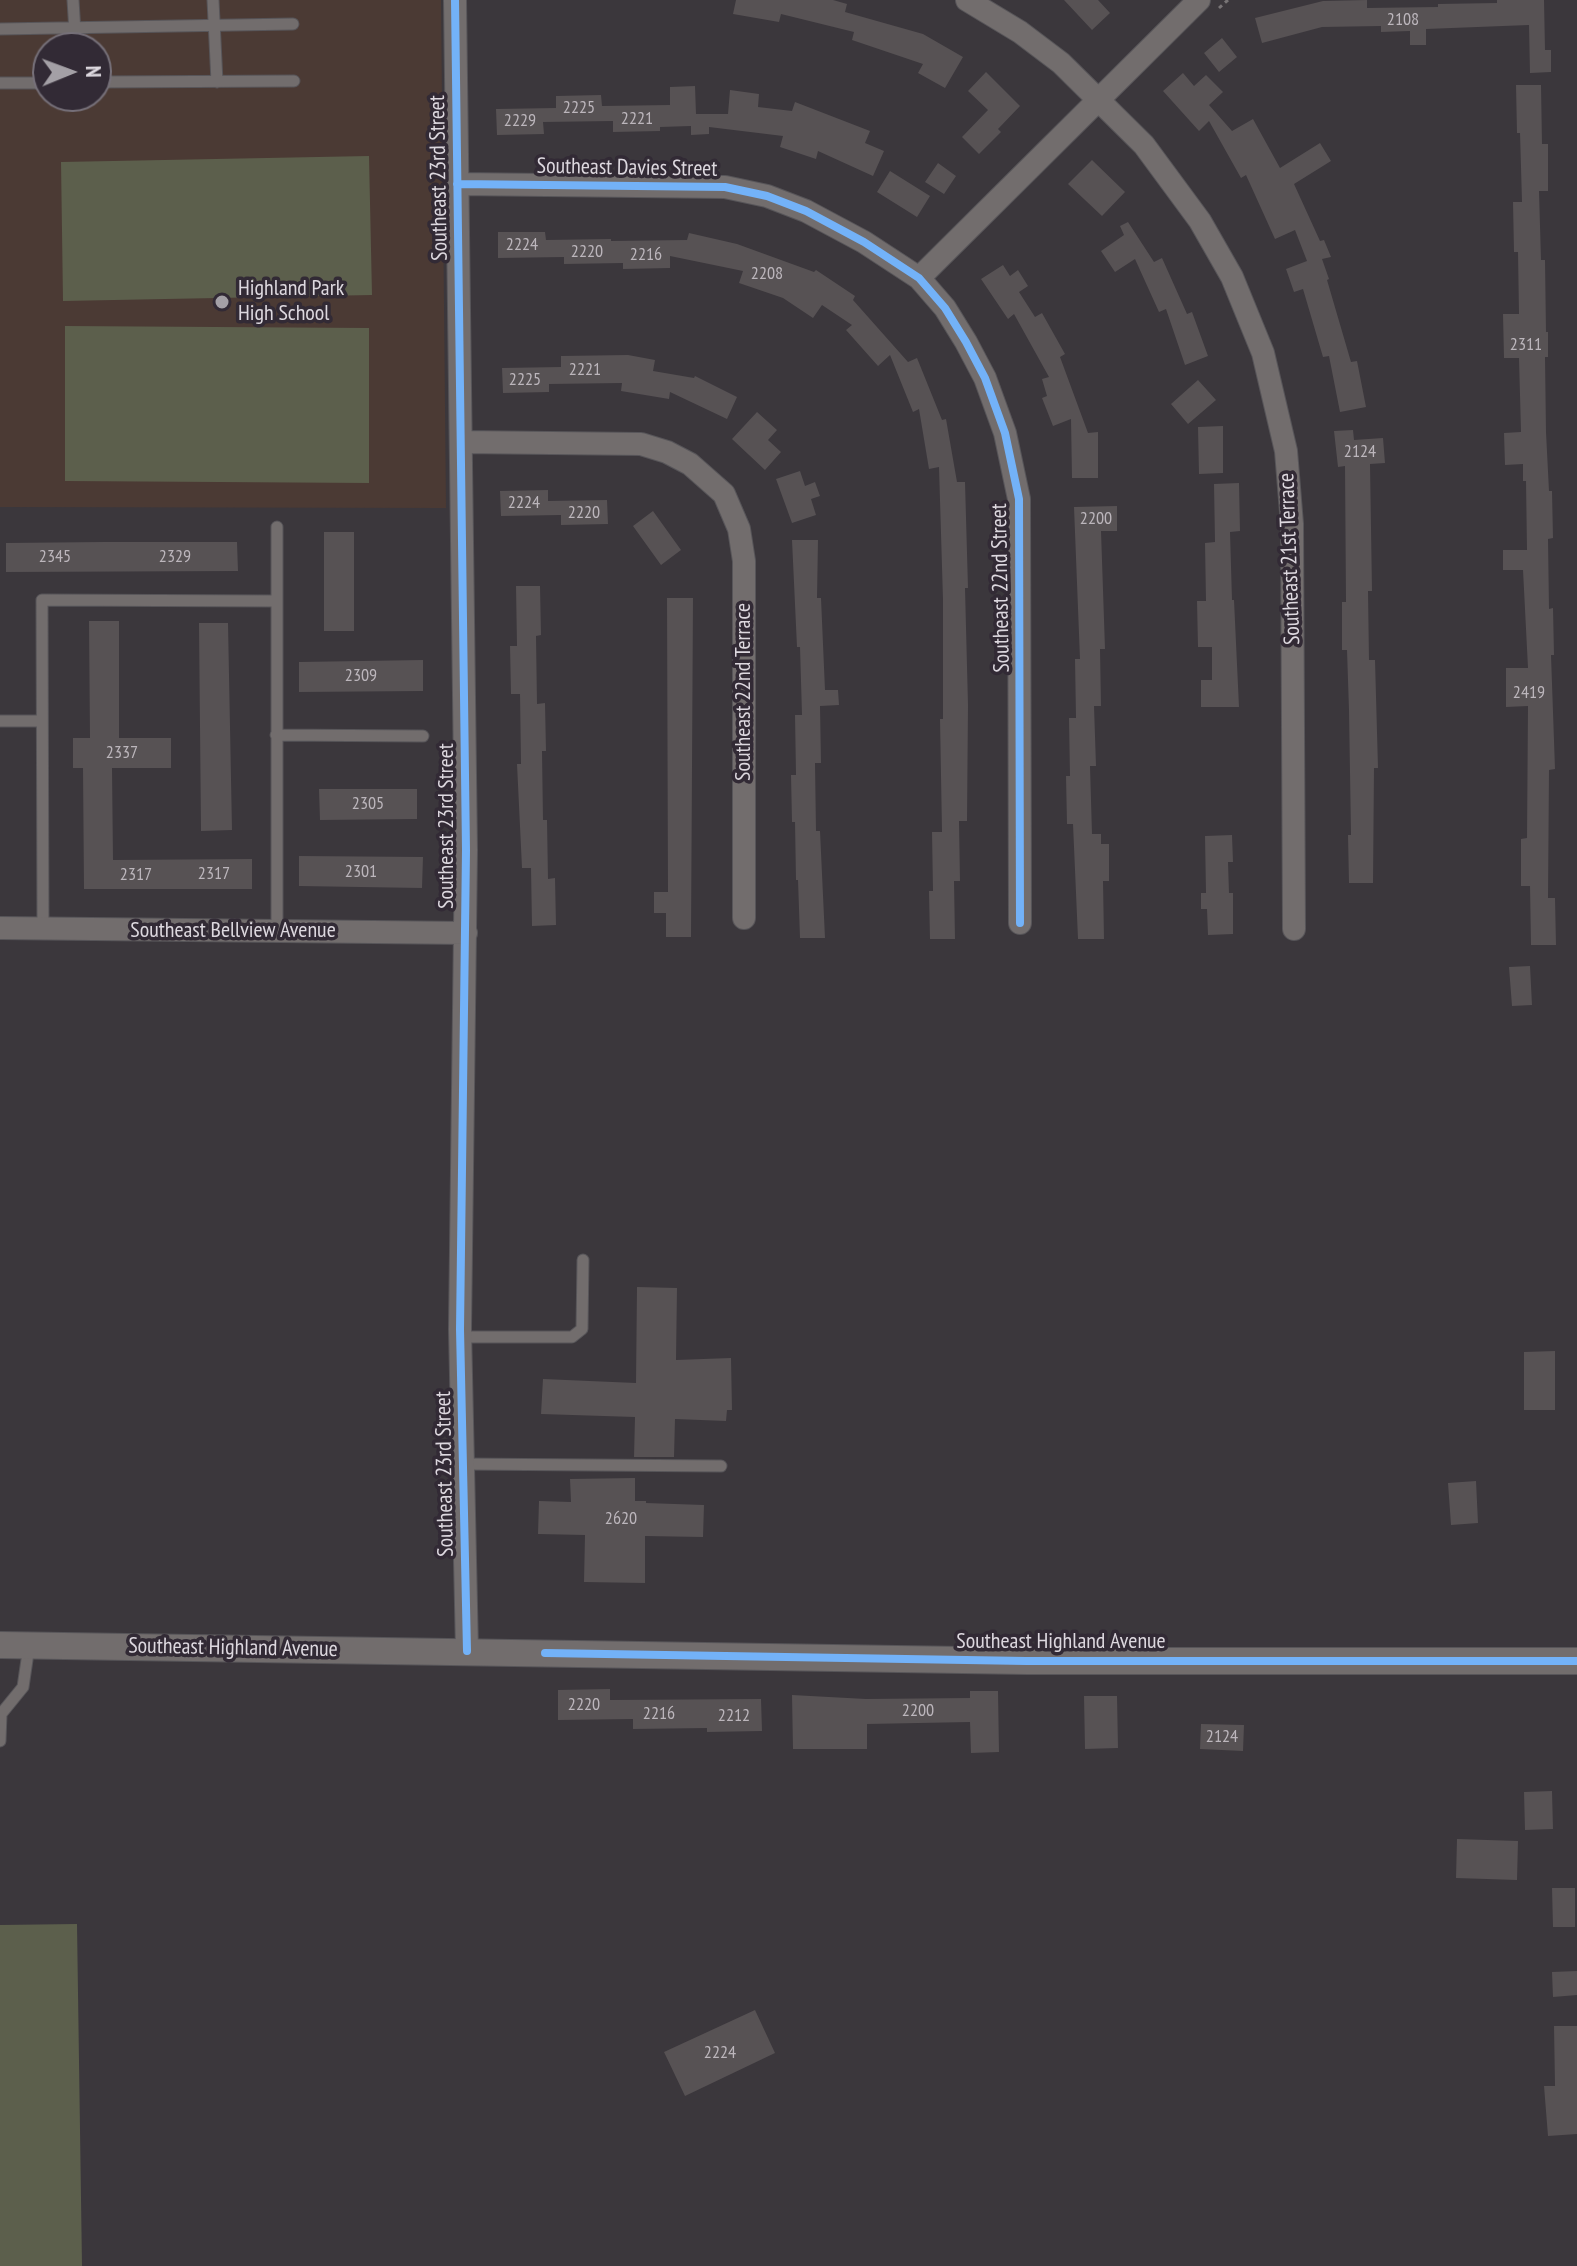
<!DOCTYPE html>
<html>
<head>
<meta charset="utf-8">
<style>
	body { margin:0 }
	#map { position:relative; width:1577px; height:2266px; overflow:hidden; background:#3b373c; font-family:"PT Sans Narrow",sans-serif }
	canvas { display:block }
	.north { position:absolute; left:32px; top:32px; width:80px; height:80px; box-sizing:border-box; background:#322a35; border:2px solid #767079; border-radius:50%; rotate:89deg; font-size:22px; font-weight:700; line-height:32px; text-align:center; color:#ddd8df }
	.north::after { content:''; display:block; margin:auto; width:28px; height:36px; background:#a4a0a6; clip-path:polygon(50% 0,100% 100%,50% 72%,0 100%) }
</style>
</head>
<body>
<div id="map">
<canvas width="1577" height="2266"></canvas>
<div class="north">N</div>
</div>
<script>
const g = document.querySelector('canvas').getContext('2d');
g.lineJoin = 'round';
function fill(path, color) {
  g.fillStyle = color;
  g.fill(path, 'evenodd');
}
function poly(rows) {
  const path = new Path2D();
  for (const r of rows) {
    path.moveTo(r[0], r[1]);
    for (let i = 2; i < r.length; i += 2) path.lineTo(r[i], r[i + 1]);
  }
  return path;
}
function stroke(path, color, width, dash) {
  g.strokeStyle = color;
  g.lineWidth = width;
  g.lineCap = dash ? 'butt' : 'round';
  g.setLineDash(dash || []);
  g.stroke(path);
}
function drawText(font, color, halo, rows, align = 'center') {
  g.font = font + ' "PT Sans Narrow",sans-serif';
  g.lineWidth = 7;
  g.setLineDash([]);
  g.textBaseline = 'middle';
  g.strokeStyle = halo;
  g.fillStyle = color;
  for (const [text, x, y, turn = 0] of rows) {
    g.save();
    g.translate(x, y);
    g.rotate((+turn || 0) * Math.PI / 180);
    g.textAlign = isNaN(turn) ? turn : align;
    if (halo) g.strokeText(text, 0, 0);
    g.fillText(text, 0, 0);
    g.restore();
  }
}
const education = poly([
	[0,0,441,0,446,508,0,507],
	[48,48,96,48,96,96,48,96]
]);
const green = poly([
	[369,156,372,295,63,301,61,162],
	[65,326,369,328,369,483,65,481],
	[77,1924,82,2266,0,2266,0,1925]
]);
const building = poly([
	[736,0,833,0,847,4,845,12,923,34,963,57,945,88,918,73,923,64,852,40,854,32,781,14,779,22,733,14],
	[1064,0,1098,0,1110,13,1092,30],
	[1367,0,1367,8,1438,7,1438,4,1497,3,1497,0,1544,0,1545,50,1551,50,1551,72,1530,73,1529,25,1426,29,1426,45,1410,45,1410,31,1381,32,1381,26,1322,27,1262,43,1255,18,1323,1],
	[1222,38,1237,57,1219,72,1204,53],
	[986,72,1020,106,998,129,1001,132,979,154,962,137,988,110,968,91],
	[1183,73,1194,86,1206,75,1223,92,1209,105,1232,131,1253,119,1280,168,1320,143,1331,161,1294,184,1320,241,1324,240,1331,257,1322,259,1329,279,1327,280,1351,362,1357,361,1366,407,1340,412,1329,356,1323,357,1303,289,1294,292,1286,269,1307,261,1295,230,1275,239,1246,175,1241,178,1209,121,1199,131,1163,91],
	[1516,85,1541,85,1542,144,1548,144,1548,191,1539,191,1541,260,1545,260,1546,332,1548,332,1548,357,1545,357,1546,432,1549,491,1552,491,1553,538,1548,539,1549,609,1553,608,1554,655,1551,655,1555,769,1549,770,1548,898,1555,898,1556,945,1531,945,1530,886,1521,886,1521,839,1527,838,1528,706,1506,707,1506,668,1528,668,1523,570,1503,570,1503,550,1527,550,1526,481,1523,481,1523,464,1505,465,1504,433,1521,432,1519,358,1504,358,1503,314,1519,314,1518,252,1514,252,1513,202,1522,202,1520,133,1517,133],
	[695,86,696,114,728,114,730,90,759,94,758,107,792,111,795,102,870,131,865,143,884,151,873,176,818,151,816,159,780,147,783,136,709,127,709,134,691,135,691,126,660,127,660,131,613,132,613,121,543,122,544,134,497,135,496,109,556,108,556,96,601,95,602,106,670,105,670,87],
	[1092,160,1125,192,1102,216,1068,184],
	[938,163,956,176,944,194,925,182],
	[890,171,930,196,917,217,877,192],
	[1128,222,1154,262,1162,258,1187,314,1192,312,1208,356,1185,365,1166,309,1159,312,1135,259,1115,272,1101,251,1124,235,1120,226],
	[498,232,545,232,546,240,611,239,611,241,687,240,689,233,737,244,814,272,816,270,855,296,853,300,908,362,917,358,942,420,946,419,957,482,965,482,968,588,965,588,968,705,967,821,959,821,960,881,954,881,955,939,930,939,929,891,933,891,932,832,942,832,940,719,943,719,943,600,939,467,929,469,919,409,913,412,890,355,878,366,846,330,852,325,822,305,813,318,783,298,739,283,743,271,670,256,670,268,623,269,623,263,564,264,564,257,498,258],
	[1003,265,1010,276,1018,270,1028,286,1019,292,1035,317,1042,313,1065,354,1060,357,1088,433,1098,432,1098,478,1072,478,1071,419,1053,426,1042,398,1047,396,1042,379,1049,377,1014,314,1008,319,981,279],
	[628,355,655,360,653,371,694,378,695,376,737,397,727,419,670,392,669,399,621,391,622,383,549,384,549,392,503,393,502,368,561,367,561,356],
	[1198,380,1216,400,1188,424,1171,404],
	[757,412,777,430,768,440,781,452,765,470,732,439],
	[1223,426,1223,473,1199,474,1198,427],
	[1353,430,1354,440,1383,438,1385,463,1370,464,1372,591,1368,591,1369,660,1375,660,1378,768,1374,768,1373,883,1349,883,1348,835,1351,835,1349,710,1347,650,1342,650,1342,602,1346,602,1345,466,1338,467,1334,431],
	[800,471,805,486,815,482,820,496,811,499,816,515,792,523,776,479],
	[1239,483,1240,531,1230,532,1232,600,1234,600,1239,707,1201,707,1201,680,1212,680,1212,647,1198,647,1197,601,1206,601,1205,543,1215,542,1214,484],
	[548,490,548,501,607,500,608,524,561,525,561,515,501,516,500,491],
	[1117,506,1117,531,1101,531,1105,649,1100,649,1101,706,1094,706,1096,766,1090,766,1092,834,1101,834,1101,844,1109,844,1109,881,1103,881,1104,939,1078,939,1073,824,1067,824,1066,776,1070,776,1069,718,1076,718,1075,659,1080,659,1074,507],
	[653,511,681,550,661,565,633,526],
	[324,532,354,532,354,631,324,631],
	[792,540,818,540,817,598,821,598,825,690,838,690,839,705,820,706,821,763,815,763,816,831,820,831,825,938,800,938,798,880,796,880,795,822,792,822,791,775,796,775,795,715,802,715,800,647,797,647],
	[103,542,237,542,238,571,6,572,6,543],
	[516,586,540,586,541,635,536,636,537,704,545,703,546,751,542,751,543,820,547,820,548,879,555,878,556,925,532,926,531,868,522,868,517,764,521,764,520,694,511,694,510,646,517,646],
	[667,598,693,598,691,937,666,937,666,913,654,913,654,892,668,892],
	[89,621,119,621,119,738,171,738,171,768,112,768,113,860,252,859,252,889,84,889,83,768,73,768,73,738,90,738],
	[199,623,228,623,232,830,201,831],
	[423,660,423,691,299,692,299,662],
	[319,789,417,789,417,819,320,820],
	[1232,835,1233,862,1228,862,1229,893,1233,893,1233,934,1208,935,1207,909,1201,909,1201,893,1206,893,1205,836],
	[299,856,423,857,422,888,299,886],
	[1530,966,1532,1005,1512,1006,1509,967],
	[637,1287,677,1288,676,1360,731,1358,732,1410,727,1410,726,1421,675,1419,674,1457,634,1457,635,1417,541,1414,543,1379,636,1383],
	[1555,1351,1555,1410,1524,1410,1524,1352],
	[635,1478,635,1501,646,1501,646,1503,704,1505,703,1537,645,1536,645,1583,584,1582,585,1535,538,1534,539,1501,571,1502,570,1479],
	[1476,1481,1478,1523,1451,1525,1448,1483],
	[610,1689,610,1700,761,1699,762,1731,707,1732,707,1728,633,1729,633,1719,558,1720,558,1690],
	[970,1691,998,1691,999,1752,971,1753,970,1722,867,1724,867,1749,793,1749,792,1695,866,1699,970,1698],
	[1084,1696,1117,1696,1118,1748,1085,1749],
	[1201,1724,1244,1725,1243,1751,1200,1749],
	[1552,1791,1553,1829,1525,1830,1524,1792],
	[1457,1839,1518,1841,1517,1880,1456,1878],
	[1552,1888,1575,1888,1575,1927,1553,1927],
	[1577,1971,1577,1995,1553,1997,1552,1972],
	[755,2010,775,2053,685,2096,664,2052],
	[1554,2026,1577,2026,1577,2134,1548,2136,1544,2086,1555,2086]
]);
const path = poly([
	[1219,8,1228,0]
]);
const service = poly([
	[73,0,76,48],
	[213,0,217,82],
	[0,29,293,24],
	[96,82,294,81],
	[0,83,48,83],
	[277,527,277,931],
	[0,721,42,721],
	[276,735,423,736],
	[43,928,42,600,276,601],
	[460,1337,572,1337,582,1329,583,1260],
	[462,1464,721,1466],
	[0,1741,1,1714,23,1687,29,1646]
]);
const minor = poly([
	[455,0,466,850,460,1329,467,1651],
	[967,0,1020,32,1061,63,1144,145,1200,221,1232,277,1263,353,1286,451,1292,524,1294,929],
	[457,184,725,187,767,196,806,211,864,242,919,278,945,308,966,342,985,378,1005,433,1019,499,1020,923],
	[919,278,1199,0],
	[461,442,641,444,667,452,690,464,724,494,739,529,744,561,744,918],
	[0,928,466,933]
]);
const tertiary = poly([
	[0,1645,1026,1661,1577,1661]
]);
const cycleway = poly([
	[455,0,466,850,460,1329,467,1651],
	[457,184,725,187,767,196,806,211,864,242,919,278,945,308,966,342,985,378,1005,433,1019,499,1020,923],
	[545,1653,1026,1661,1577,1661]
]);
const markers = [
	[222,302,8,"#a4a0a6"]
];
const numberNames = [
	["2108",1403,20],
	["2225",579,108],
	["2221",637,119],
	["2229",520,121],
	["2224",522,245],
	["2220",587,252],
	["2216",646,255],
	["2208",767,274],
	["2311",1526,345],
	["2221",585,370],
	["2225",525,380],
	["2124",1360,452],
	["2224",524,503],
	["2220",584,513],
	["2200",1096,519],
	["2345",55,557],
	["2329",175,557],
	["2309",361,676],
	["2419",1529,693],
	["2337",122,753],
	["2305",368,804],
	["2301",361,872],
	["2317",214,874],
	["2317",136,875],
	["2620",621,1519],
	["2220",584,1705],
	["2200",918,1711],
	["2216",659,1714],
	["2212",734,1716],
	["2124",1222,1737],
	["2224",720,2053]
];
const streetNames = [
	["Southeast Davies Street",627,168,1],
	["Southeast 23rd Street",439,178,-91],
	["Southeast 21st Terrace",1290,559,-92],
	["Southeast 22nd Street",1001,588,-91],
	["Southeast 22nd Terrace",744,692,-90],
	["Southeast 23rd Street",447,826,-90],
	["Southeast Bellview Avenue",233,931],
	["Southeast 23rd Street",445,1474,-91],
	["Southeast Highland Avenue",1061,1642],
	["Southeast Highland Avenue",233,1648,1]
];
const poiNames = [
	["Highland Park",238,289],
	["High School",238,314]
];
fill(education, '#4b3a34');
fill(green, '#5c5f4c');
fill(building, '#575254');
stroke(service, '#575559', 13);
stroke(minor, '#575559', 24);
stroke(tertiary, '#575559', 28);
stroke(path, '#787476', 3, [4, 4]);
stroke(service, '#726d6d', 11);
stroke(minor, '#726d6d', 22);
stroke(tertiary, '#726d6d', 26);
stroke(cycleway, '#73b2f8', 8);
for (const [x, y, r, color] of markers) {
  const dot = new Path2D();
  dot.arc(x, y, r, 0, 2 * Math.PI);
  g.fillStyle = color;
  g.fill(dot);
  stroke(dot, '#322a35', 3);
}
drawText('18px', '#bcb6bc', null, numberNames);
drawText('22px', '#ddd8df', '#322a35', streetNames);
drawText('22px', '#ddd8df', '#322a35', poiNames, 'left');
</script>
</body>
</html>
